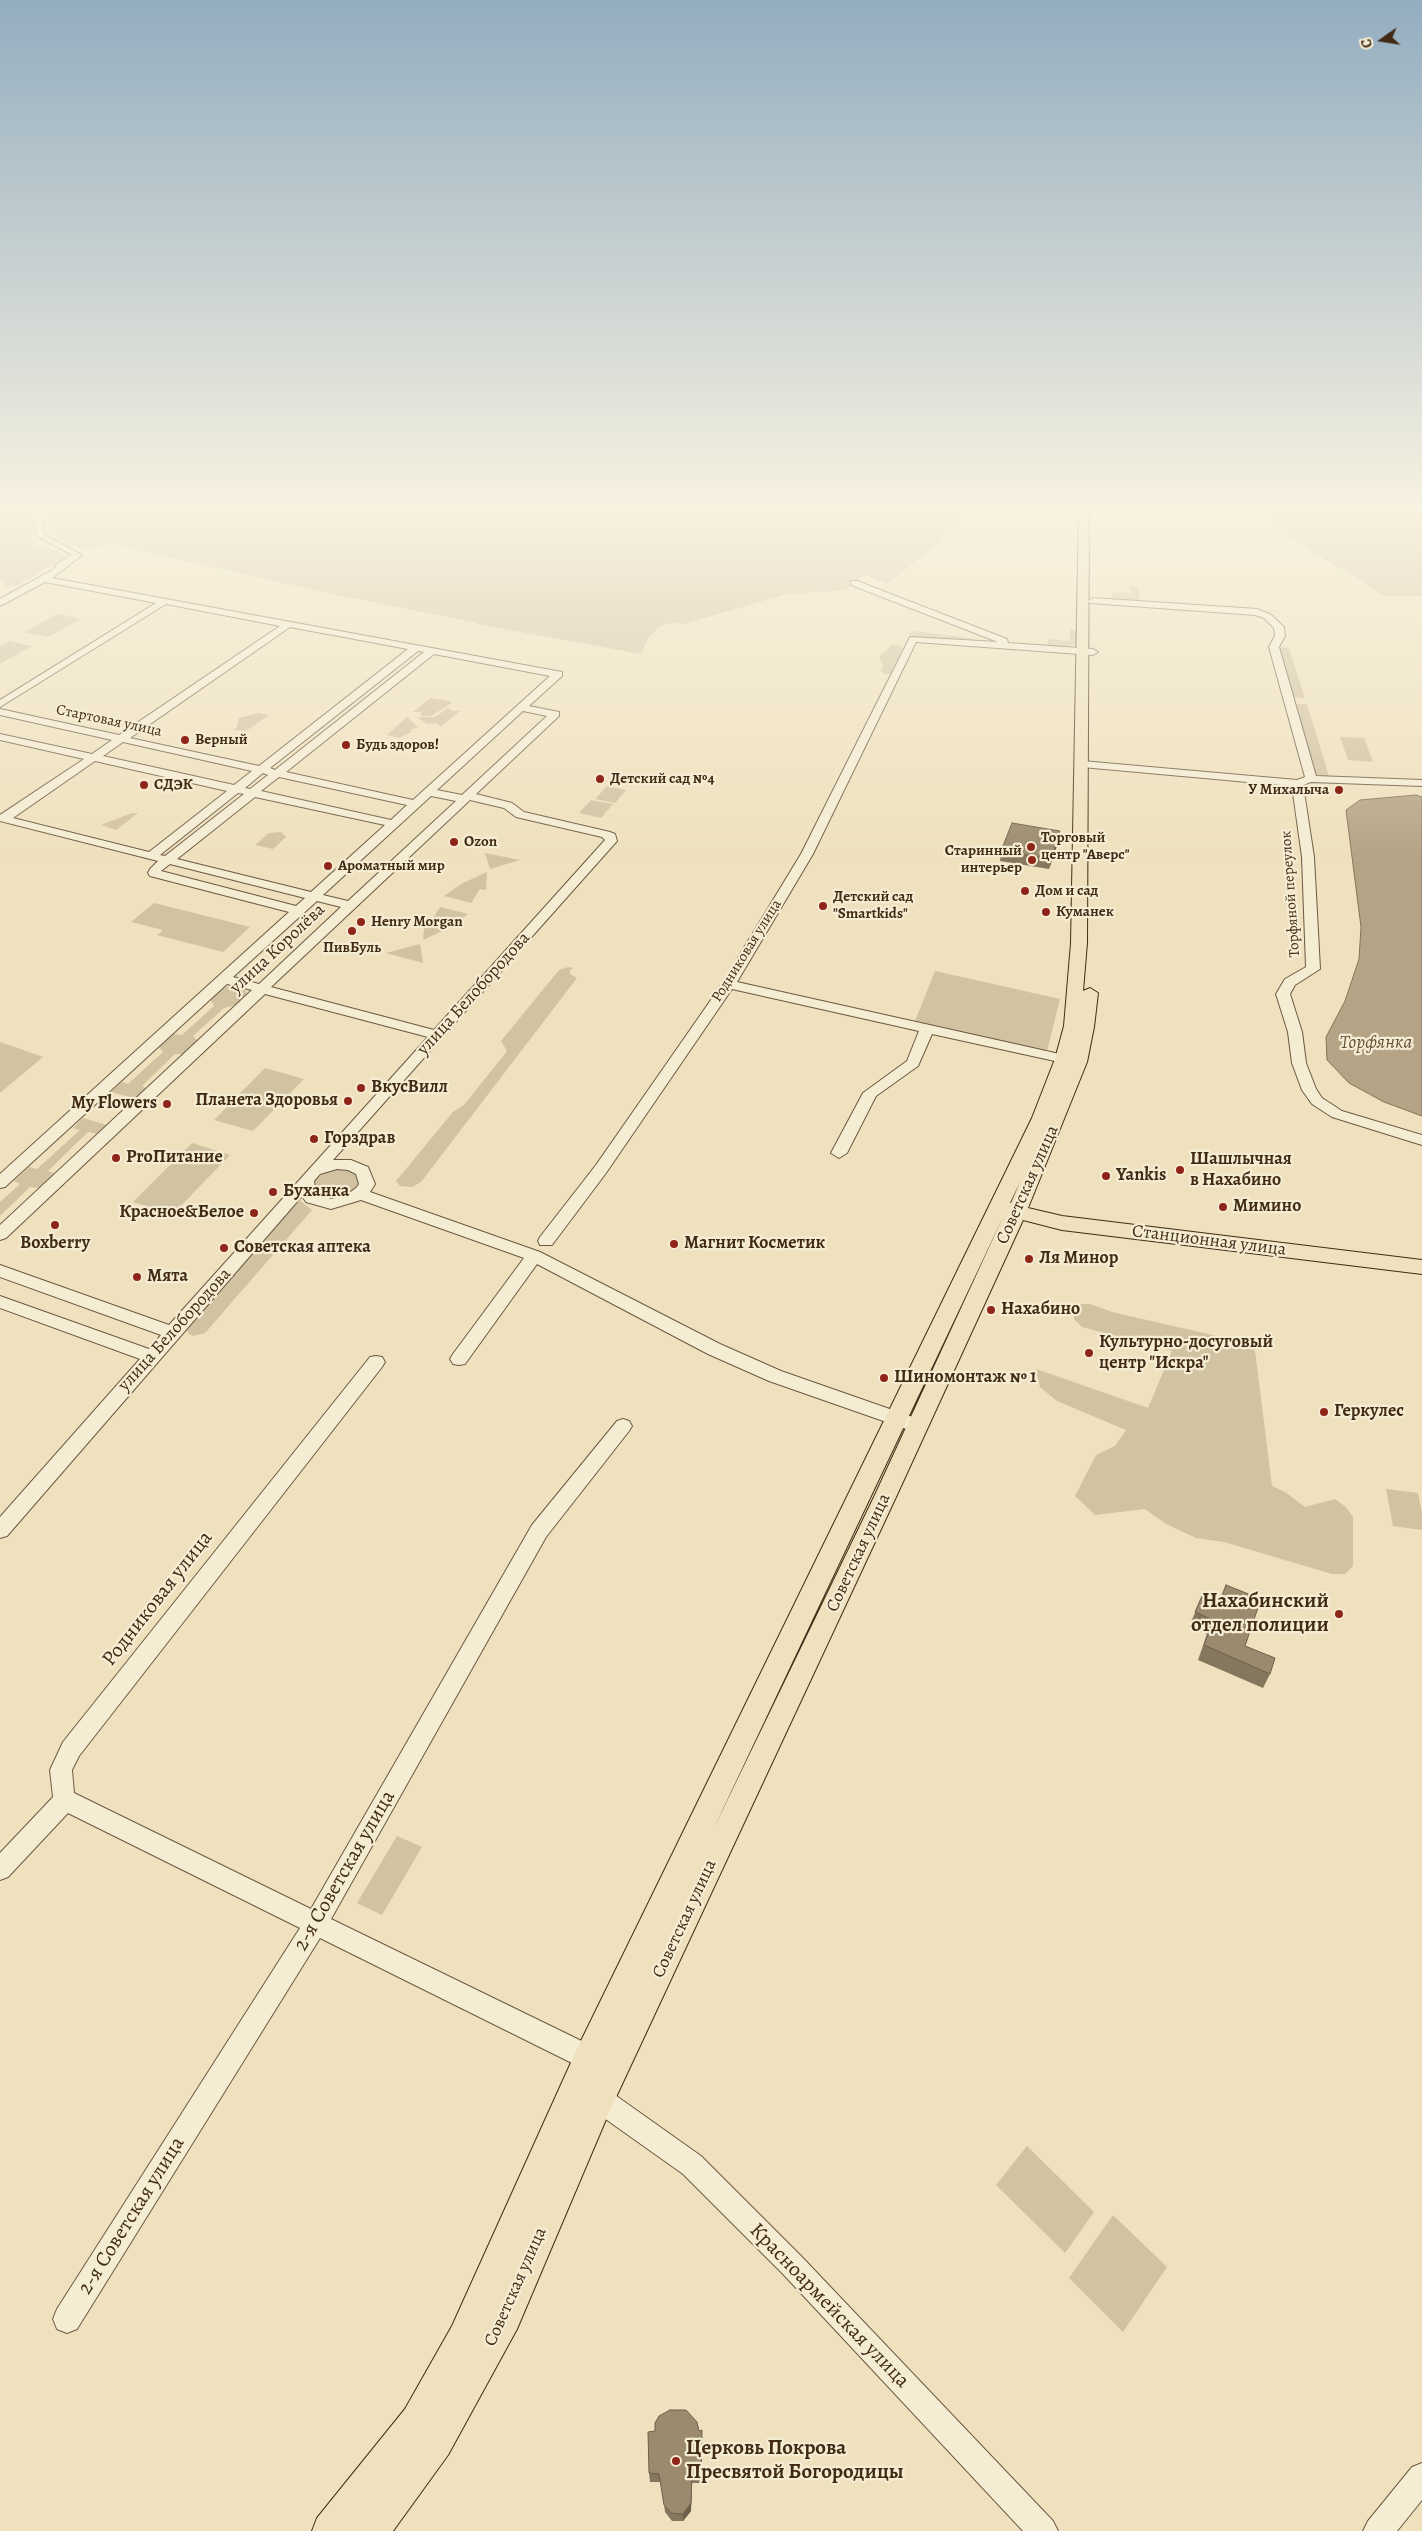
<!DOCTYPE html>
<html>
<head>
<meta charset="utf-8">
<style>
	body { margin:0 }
	#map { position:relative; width:1422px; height:2531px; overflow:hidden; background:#efe1bd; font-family:Alegreya,serif }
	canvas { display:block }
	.north { position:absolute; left:1357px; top:15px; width:50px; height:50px; -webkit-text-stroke:4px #f5ecd4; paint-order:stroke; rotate:257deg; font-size:14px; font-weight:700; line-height:20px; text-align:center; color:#412b17 }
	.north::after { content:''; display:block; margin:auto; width:18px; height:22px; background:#412b17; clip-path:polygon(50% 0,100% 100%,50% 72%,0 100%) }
</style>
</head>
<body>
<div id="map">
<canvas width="1422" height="2531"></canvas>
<div class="north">С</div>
</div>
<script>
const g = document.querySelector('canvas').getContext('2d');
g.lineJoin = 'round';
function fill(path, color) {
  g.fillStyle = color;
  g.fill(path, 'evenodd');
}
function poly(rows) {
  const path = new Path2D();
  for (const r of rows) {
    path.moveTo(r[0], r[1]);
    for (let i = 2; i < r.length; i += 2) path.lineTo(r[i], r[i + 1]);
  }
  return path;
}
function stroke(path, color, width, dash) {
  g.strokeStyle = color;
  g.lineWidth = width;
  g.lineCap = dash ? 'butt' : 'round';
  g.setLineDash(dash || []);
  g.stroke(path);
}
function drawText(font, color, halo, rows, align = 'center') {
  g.font = font + ' Alegreya,serif';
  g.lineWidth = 4.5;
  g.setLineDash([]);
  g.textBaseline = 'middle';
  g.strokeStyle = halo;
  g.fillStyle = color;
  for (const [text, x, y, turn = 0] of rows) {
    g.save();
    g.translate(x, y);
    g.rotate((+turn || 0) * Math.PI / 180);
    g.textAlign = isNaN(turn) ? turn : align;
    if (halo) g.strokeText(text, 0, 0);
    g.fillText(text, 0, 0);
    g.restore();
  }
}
const green = poly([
	[0,506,33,506,31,539,36,547,54,549,66,557,25,581,15,586,4,586,3,579,0,578],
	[49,506,976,506,939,543,887,584,865,575,846,590,787,594,680,625,677,622,660,626,648,638,641,654,477,624,478,623,327,593,111,544,90,549,81,549,55,537,44,528],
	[1109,506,1134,506,1130,514,1117,517,1110,515],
	[1260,506,1422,506,1422,596,1385,596,1279,531],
	[1130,586,1138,586,1140,601,1115,599,1111,597,1113,592,1131,593],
	[57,614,81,619,48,637,24,632],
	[1070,629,1077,631,1078,643,1065,647,1051,647,1048,644,1048,639,1070,641],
	[913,631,965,637,972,639,969,641,910,637,908,634],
	[9,641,32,646,0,664,0,646],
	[892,645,899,645,902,649,890,674,884,674,881,671,883,666,879,657],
	[1276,647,1289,648,1305,698,1290,697],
	[430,698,450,701,452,703,431,716,421,716,421,712,413,712],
	[1292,704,1307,704,1329,776,1313,775],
	[448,708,453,711,461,710,441,727,437,723,427,724,417,717,435,717],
	[258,713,269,715,246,731,233,730,237,727,239,718],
	[407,717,418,727,410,730,411,732,399,738,387,735],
	[1340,737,1364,738,1373,762,1348,760],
	[607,786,626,790,615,803,595,799],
	[591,800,613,804,601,818,579,813],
	[132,813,138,813,116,830,101,825],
	[281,832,286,837,273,849,255,845,269,833],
	[485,853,520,860,490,869],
	[487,872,486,890,480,889,471,903,444,896,461,884],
	[154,903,250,927,223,952,157,935,163,930,131,922],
	[440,907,468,914,451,927,423,940,425,920,431,921],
	[420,944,423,963,386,953],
	[568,967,573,968,570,970,570,974,577,978,421,1182,412,1187,400,1186,396,1181,453,1112,464,1105,507,1051,501,1041,559,970],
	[935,971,1060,999,1047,1051,915,1021],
	[231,986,240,987,246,991,247,996,242,1003,224,1008,193,1036,199,1042,185,1054,175,1054,142,1086,148,1089,137,1099,111,1092,122,1082,128,1084,163,1052,159,1047,173,1034,182,1035,214,1006,210,999,221,988],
	[0,1042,43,1057,0,1093],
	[265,1068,304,1079,253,1131,214,1120],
	[83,1118,107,1125,97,1134,88,1132,48,1171,55,1174,39,1188,30,1187,0,1216,0,1202,20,1184,14,1181,29,1167,37,1169,80,1130,73,1128],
	[192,1143,230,1155,173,1214,133,1202],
	[337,1169,349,1170,355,1174,359,1181,357,1187,348,1195,335,1198,320,1195,314,1185,316,1179,325,1172],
	[299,1200,312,1210,205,1333,193,1336,189,1334,187,1330,189,1324],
	[1078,1304,1090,1304,1112,1312,1247,1343,1255,1351,1272,1486,1285,1492,1305,1507,1335,1499,1346,1507,1353,1517,1353,1566,1345,1574,1332,1574,1224,1542,1196,1538,1166,1524,1145,1509,1095,1515,1075,1496,1096,1455,1115,1446,1126,1430,1057,1401,1040,1387,1036,1369,1148,1408,1172,1351,1082,1327,1074,1319,1074,1311],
	[1386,1489,1418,1493,1422,1513,1422,1530,1393,1526],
	[397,1836,422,1847,382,1915,357,1903],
	[1027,2146,1094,2212,1065,2253,996,2185],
	[1113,2215,1167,2267,1123,2332,1069,2278]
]);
const water = poly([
	[1416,795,1422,797,1422,1116,1384,1102,1349,1083,1327,1060,1326,1037,1345,1001,1359,959,1361,927,1346,810,1360,800,1416,795]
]);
const minor = poly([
	[39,506,47,506,42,528,45,535,82,555,52,578,562,672,562,676,529,706,559,712,559,716,476,794,512,803,524,812,610,832,615,834,617,841,333,1160,351,1160,368,1167,375,1184,370,1192,540,1252,720,1344,781,1371,924,1421,927,1426,924,1431,918,1433,912,1431,769,1381,708,1354,537,1264,465,1364,459,1365,453,1364,450,1359,453,1354,524,1258,361,1200,331,1209,306,1202,302,1196,7,1536,0,1538,0,1517,140,1359,0,1308,0,1296,149,1349,161,1335,0,1277,0,1265,169,1325,428,1037,265,994,6,1238,0,1240,0,1225,252,990,227,984,5,1187,0,1188,0,1174,289,912,150,876,148,873,150,869,158,861,0,821,0,815,84,759,0,740,0,734,92,754,112,740,0,715,0,709,119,735,280,626,166,604,0,707,0,700,156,603,45,582,0,606,0,599,54,569,57,564,72,555,37,536,34,528,39,506],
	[290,627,408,649,259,766,130,738,290,627],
	[418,651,424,652,275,770,270,768,418,651],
	[434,654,550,676,413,800,286,772,434,654],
	[523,711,547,716,462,795,437,790,523,711],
	[123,742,252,771,234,785,103,756,123,742],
	[95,761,227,791,149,852,13,818,95,761],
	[263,773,268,775,250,789,245,788,263,773],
	[279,777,407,805,391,820,261,791,279,777],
	[238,793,244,794,165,856,160,855,238,793],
	[431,796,456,801,348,901,323,895,431,796],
	[255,797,385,825,311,892,177,859,255,797],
	[470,800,504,808,516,817,602,837,605,840,434,1030,271,987,470,800],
	[170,864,305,898,296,906,161,871,170,864],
	[317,901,341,907,259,984,233,977,317,901],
	[337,1169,348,1170,356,1174,359,1184,357,1187,347,1195,331,1199,316,1194,314,1181,320,1174,337,1169],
	[851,581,857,581,1007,639,1008,643,1093,649,1098,652,1093,655,916,642,813,854,737,982,1064,1055,1071,1059,1064,1063,932,1034,918,1066,876,1096,847,1153,839,1158,831,1153,863,1093,907,1061,919,1031,732,989,606,1173,552,1245,540,1245,538,1241,540,1237,596,1165,722,984,801,854,910,637,998,642,851,585,851,581],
	[1093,598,1257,609,1270,614,1284,627,1285,636,1279,647,1316,776,1422,780,1422,786,1311,782,1303,785,1314,857,1320,969,1295,985,1290,994,1302,1032,1306,1063,1316,1089,1322,1098,1342,1111,1422,1135,1422,1145,1332,1117,1312,1104,1302,1090,1292,1063,1288,1032,1276,994,1285,979,1306,967,1302,857,1292,786,1082,767,1076,764,1082,761,1297,780,1305,777,1269,647,1275,636,1274,628,1264,618,1255,615,1090,603,1088,601,1093,598],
	[376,1356,382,1357,385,1362,382,1367,79,1756,72,1770,74,1793,311,1909,532,1525,617,1421,623,1419,629,1421,632,1426,629,1431,546,1537,331,1919,598,2049,601,2058,598,2067,589,2070,580,2067,320,1938,77,2329,67,2333,57,2329,53,2319,57,2309,300,1928,68,1813,8,1877,0,1880,0,1853,53,1797,50,1770,63,1742,370,1357,376,1356],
	[599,2087,608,2090,701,2156,801,2256,1053,2521,1058,2531,1023,2531,783,2274,683,2174,590,2108,587,2099,590,2090,599,2087],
	[1422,2463,1422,2500,1397,2531,1363,2531,1368,2521,1412,2467,1422,2463]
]);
const major = poly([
	[1079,506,1089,506,1087,943,1083,991,1090,988,1098,993,1094,1027,1087,1062,1028,1208,1062,1216,1422,1260,1422,1274,1062,1230,1023,1220,896,1497,610,2110,517,2329,448,2455,393,2531,312,2531,317,2518,405,2409,452,2326,578,2047,1032,1118,1055,1059,1064,1026,1071,943,1079,506],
	[1020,1182,1011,1203,1010,1203,1020,1182],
	[1004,1215,874,1497,712,1832,1004,1215]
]);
const wall = poly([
	[1060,831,1059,840,1049,869,1000,861,1001,851],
	[1226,1585,1245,1646,1270,1674,1263,1688,1198,1660,1207,1634,1189,1627,1202,1596,1219,1603],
	[702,2430,701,2483,692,2483,691,2511,683,2521,672,2521,665,2512,661,2482,650,2482,649,2473,699,2431]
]);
const shadedWall = poly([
	[1060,831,1059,840,1049,869,1051,859],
	[692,2475,691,2511,683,2521,683,2514]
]);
const building = poly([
	[1012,823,1060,831,1051,859,1001,851,1012,823],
	[1226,1585,1261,1599,1245,1646,1275,1658,1270,1674,1204,1645,1213,1620,1195,1612,1202,1596,1219,1603,1226,1585],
	[670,2410,686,2410,697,2422,699,2431,702,2430,701,2475,692,2475,691,2503,683,2514,671,2513,664,2505,659,2474,649,2473,648,2432,655,2431,655,2423,659,2416,670,2410]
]);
const markers = [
	[185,740,5,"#8f2418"],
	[346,745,5,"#8f2418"],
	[600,779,5,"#8f2418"],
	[144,785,5,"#8f2418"],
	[1339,790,5,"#8f2418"],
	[454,842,5,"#8f2418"],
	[1031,847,5,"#8f2418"],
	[1032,860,5,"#8f2418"],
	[328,866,5,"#8f2418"],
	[1025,891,5,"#8f2418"],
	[823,906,5,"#8f2418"],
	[1046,912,5,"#8f2418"],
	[361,922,5,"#8f2418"],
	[352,931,5,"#8f2418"],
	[361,1088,5,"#8f2418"],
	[348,1101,5,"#8f2418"],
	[167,1104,5,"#8f2418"],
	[314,1139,5,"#8f2418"],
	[116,1158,5,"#8f2418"],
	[1180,1170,5,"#8f2418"],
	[1106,1176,5,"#8f2418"],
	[273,1192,5,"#8f2418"],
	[1223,1207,5,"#8f2418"],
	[254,1213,5,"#8f2418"],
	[55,1225,5,"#8f2418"],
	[674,1244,5,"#8f2418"],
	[224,1248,5,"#8f2418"],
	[1029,1259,5,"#8f2418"],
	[137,1277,5,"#8f2418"],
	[991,1310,5,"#8f2418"],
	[1089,1353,5,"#8f2418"],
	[884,1378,5,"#8f2418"],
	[1324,1412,5,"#8f2418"],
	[1339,1614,5,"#8f2418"],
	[676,2461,5,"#8f2418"]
];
const farStreetnames = [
	["Стартовая улица",109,721,12],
	["Торфяной переулок",1291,894,-94],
	["Родниковая улица",747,951,-58]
];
const farPoinames = [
	["Верный",195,740],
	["Будь здоров!",356,745],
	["Детский сад №4",610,779],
	["СДЭК",154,785],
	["У Михалыча",1329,790,"right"],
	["Торговый",1041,838],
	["центр \"Аверс\"",1041,855],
	["Ozon",464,842],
	["Старинный",1022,851,"right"],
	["интерьер",1022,868,"right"],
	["Ароматный мир",338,866],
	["Дом и сад",1035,891],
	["Детский сад",833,897],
	["\"Smartkids\"",833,914],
	["Куманек",1056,912],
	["Henry Morgan",371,922],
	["ПивБуль",352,948,"center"]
];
const streetNames = [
	["улица Королёва",278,949,-43],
	["улица Белобородова",474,994,-48],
	["Советская улица",1028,1185,-66],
	["Станционная улица",1209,1241,7],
	["улица Белобородова",175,1330,-48],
	["Советская улица",859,1553,-65],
	["Советская улица",685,1919,-65],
	["Советская улица",516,2287,-66]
];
const poiNames = [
	["ВкусВилл",371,1088],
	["Планета Здоровья",338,1101,"right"],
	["My Flowers",157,1104,"right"],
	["Горздрав",324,1139],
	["ProПитание",126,1158],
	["Шашлычная",1190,1160],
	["в Нахабино",1190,1181],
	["Yankis",1116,1176],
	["Буханка",283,1192],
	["Мимино",1233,1207],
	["Красное&Белое",244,1213,"right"],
	["Boxberry",55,1244,"center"],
	["Магнит Косметик",684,1244],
	["Советская аптека",234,1248],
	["Ля Минор",1039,1259],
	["Мята",147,1277],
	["Нахабино",1001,1310],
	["Культурно-досуговый",1099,1343],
	["центр \"Искра\"",1099,1364],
	["Шиномонтаж № 1",894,1378],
	["Геркулес",1334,1412]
];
const waterNames = [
	["Торфянка",1376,1043]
];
const nearStreetnames = [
	["Родниковая улица",158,1599,-52],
	["2-я Советская улица",345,1871,-60],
	["2-я Советская улица",132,2216,-58],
	["Красноармейская улица",829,2306,46]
];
const nearPoinames = [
	["Нахабинский",1329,1602],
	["отдел полиции",1329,1626],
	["Церковь Покрова",686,2449,"left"],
	["Пресвятой Богородицы",686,2473,"left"]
];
fill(green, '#d1c2a1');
fill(water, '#b4a385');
stroke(water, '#867359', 1);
stroke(minor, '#6c5840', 2);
stroke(major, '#412b17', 2);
fill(minor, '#f5ecd4');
fill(major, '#efe1bd');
fill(wall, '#85775e');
fill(shadedWall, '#6c614c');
fill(building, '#9b8a6d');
stroke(building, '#6c614c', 1);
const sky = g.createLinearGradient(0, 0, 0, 861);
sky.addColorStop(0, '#93adc0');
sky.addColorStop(0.59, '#f8f2e1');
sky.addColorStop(1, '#f8f2e100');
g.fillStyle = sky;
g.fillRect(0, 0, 1422, 861);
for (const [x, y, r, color] of markers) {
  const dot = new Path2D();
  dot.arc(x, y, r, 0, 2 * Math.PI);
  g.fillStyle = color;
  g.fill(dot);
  stroke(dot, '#f5ecd4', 2);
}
drawText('15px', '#412b17', '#f5ecd4', farStreetnames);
drawText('bold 15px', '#412b17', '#f5ecd4', farPoinames, 'left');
drawText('18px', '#412b17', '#f5ecd4', streetNames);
drawText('bold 18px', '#412b17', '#f5ecd4', poiNames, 'left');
drawText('italic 19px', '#644f38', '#f5ecd4', waterNames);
drawText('21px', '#412b17', '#f5ecd4', nearStreetnames);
drawText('bold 21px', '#412b17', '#f5ecd4', nearPoinames, 'right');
</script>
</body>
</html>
